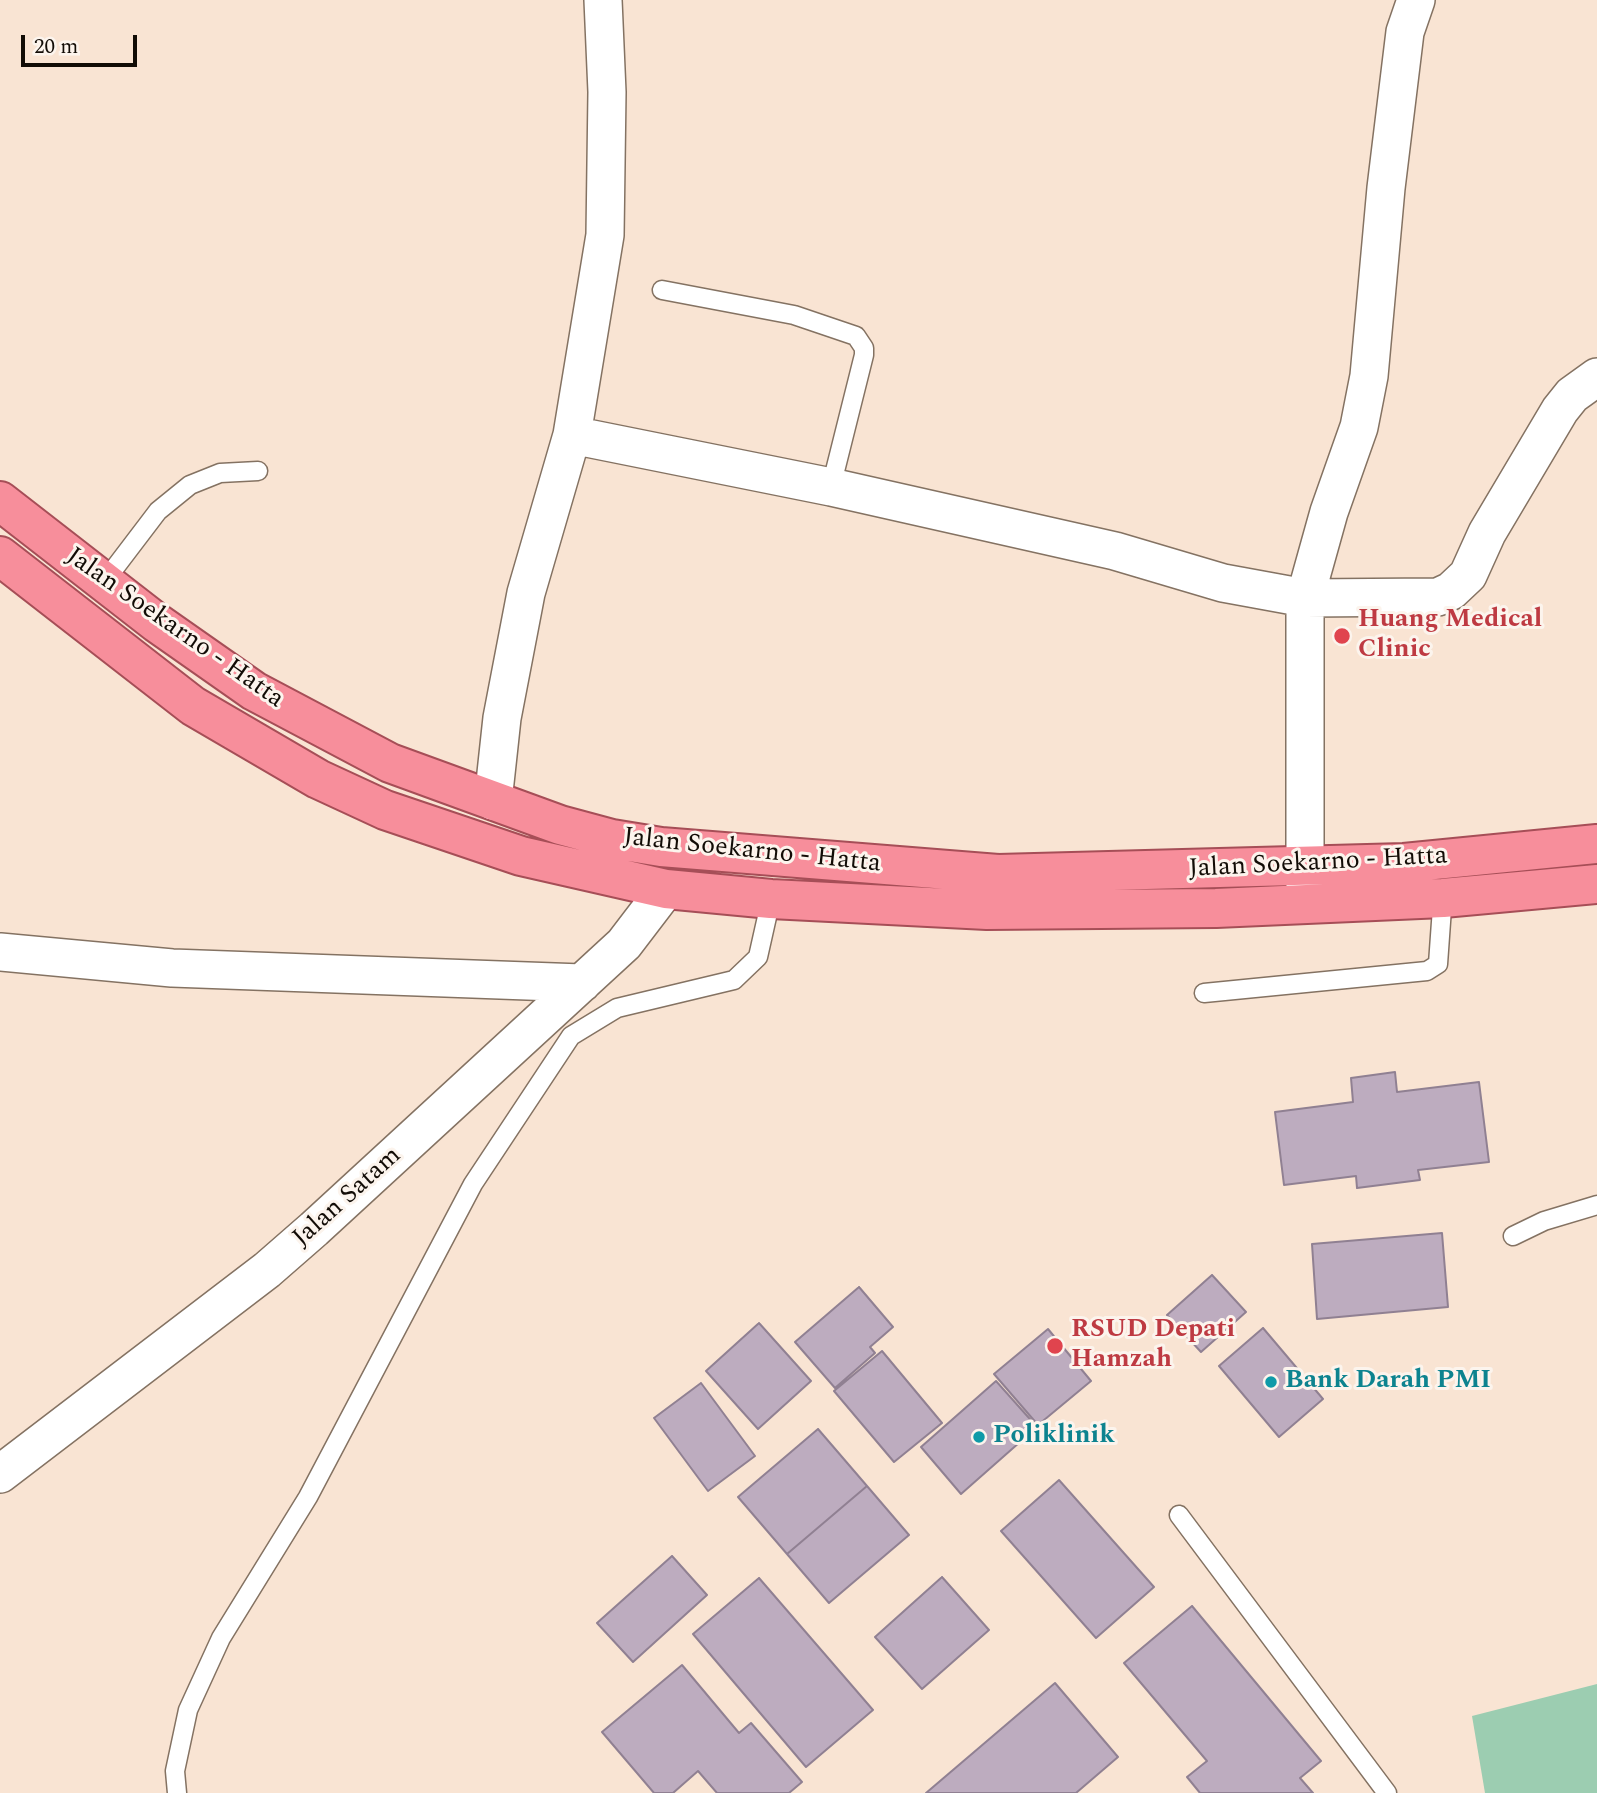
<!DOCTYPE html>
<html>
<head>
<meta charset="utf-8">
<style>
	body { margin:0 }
	#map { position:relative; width:1597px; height:1793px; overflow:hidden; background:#f9e4d3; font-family:Spectral,serif }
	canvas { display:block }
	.scale { position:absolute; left:21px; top:35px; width:116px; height:32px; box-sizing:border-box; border:4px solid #120c06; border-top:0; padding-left:9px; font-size:21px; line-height:24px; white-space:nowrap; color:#120c06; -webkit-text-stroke:5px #fcf4ed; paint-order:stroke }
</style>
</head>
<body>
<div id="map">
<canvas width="1597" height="1793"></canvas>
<div class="scale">20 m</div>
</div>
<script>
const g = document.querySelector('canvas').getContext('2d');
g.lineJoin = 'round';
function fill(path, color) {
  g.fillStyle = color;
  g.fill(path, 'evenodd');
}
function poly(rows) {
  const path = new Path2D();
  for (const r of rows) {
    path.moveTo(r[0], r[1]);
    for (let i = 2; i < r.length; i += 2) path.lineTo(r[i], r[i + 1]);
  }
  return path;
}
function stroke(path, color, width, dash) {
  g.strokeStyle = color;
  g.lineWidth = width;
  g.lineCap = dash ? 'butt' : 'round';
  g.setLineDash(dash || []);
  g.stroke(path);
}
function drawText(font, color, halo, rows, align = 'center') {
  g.font = font + ' Spectral,serif';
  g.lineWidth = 6;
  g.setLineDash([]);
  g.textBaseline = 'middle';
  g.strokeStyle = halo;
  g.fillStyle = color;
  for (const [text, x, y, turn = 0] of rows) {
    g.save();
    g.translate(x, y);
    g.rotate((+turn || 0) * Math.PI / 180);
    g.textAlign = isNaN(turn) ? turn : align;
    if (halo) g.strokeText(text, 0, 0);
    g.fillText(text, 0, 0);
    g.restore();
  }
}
const green = poly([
	[1597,1684,1597,1793,1485,1793,1472,1716]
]);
const building = poly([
	[1395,1072,1397,1092,1479,1082,1489,1162,1418,1170,1420,1180,1357,1188,1356,1176,1284,1185,1275,1112,1353,1102,1351,1078,1395,1072],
	[1442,1233,1448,1307,1317,1319,1312,1244,1442,1233],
	[1212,1275,1246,1312,1201,1352,1167,1315,1212,1275],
	[859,1287,893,1327,870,1347,875,1353,835,1388,795,1342,859,1287],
	[759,1323,811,1381,758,1429,706,1371,759,1323],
	[1263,1328,1323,1399,1279,1437,1219,1366,1263,1328],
	[1048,1329,1091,1381,1038,1425,994,1374,1048,1329],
	[882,1351,942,1423,894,1462,834,1391,882,1351],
	[996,1381,1037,1427,961,1494,921,1447,996,1381],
	[701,1383,755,1456,708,1491,654,1418,701,1383],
	[818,1429,867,1486,787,1554,738,1497,818,1429],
	[1059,1480,1154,1587,1096,1638,1001,1531,1059,1480],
	[867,1486,909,1535,829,1603,787,1554,867,1486],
	[672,1556,707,1595,633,1662,597,1623,672,1556],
	[942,1577,989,1630,922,1689,875,1637,942,1577],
	[759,1578,873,1710,806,1767,693,1634,759,1578],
	[1192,1606,1321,1761,1300,1778,1313,1793,1200,1793,1187,1777,1207,1761,1124,1663,1192,1606],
	[682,1665,739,1733,751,1723,802,1782,789,1793,717,1793,698,1771,673,1793,654,1793,602,1732,682,1665],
	[1055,1683,1118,1757,1076,1793,926,1793,1055,1683]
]);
const service = poly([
	[662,290,794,315,856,336,864,348,864,355,831,487],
	[104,582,158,511,190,485,220,473,258,471],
	[1204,993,1427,971,1438,964,1443,894],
	[1513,1236,1544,1221,1597,1205],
	[1179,1515,1387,1793],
	[177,1793,175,1771,188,1710,221,1638,308,1497,473,1184,571,1036,617,1008,734,980,758,957,771,899]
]);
const minor = poly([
	[572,435,831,487,1115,551,1223,583,1305,598,1438,597,1451,591,1468,575,1487,533,1560,410,1572,395,1597,377],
	[493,801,502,718,526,593,572,435,605,235,607,92,603,0],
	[1305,895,1305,598,1329,512,1359,427,1369,376,1386,188,1405,32,1416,0],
	[0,952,172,968,582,983],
	[0,1474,267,1270,314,1229,624,944,666,889]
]);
const trunk = poly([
	[0,501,157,623,254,691,390,763,560,825,612,839,661,847,998,874,1404,863,1597,844],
	[0,556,193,706,318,779,385,810,521,856,666,889,771,899,987,910,1216,908,1443,898,1597,884]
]);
const markers = [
	[1342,636,9,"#e0444e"],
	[1055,1346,9,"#e0444e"],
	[1271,1382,7,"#0f9aa8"],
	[979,1437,7,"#0f9aa8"]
];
const healthNames = [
	["Huang Medical",1358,621],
	["Clinic",1358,651],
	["RSUD Depati",1071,1331],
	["Hamzah",1071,1361]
];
const streetNames = [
	["Jalan Soekarno - Hatta",174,629,35],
	["Jalan Soekarno - Hatta",752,852,6],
	["Jalan Soekarno - Hatta",1318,864,-3],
	["Jalan Satam",348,1198,-42]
];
const cultureNames = [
	["Bank Darah PMI",1285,1382],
	["Poliklinik",993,1437]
];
fill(green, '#9ccdb1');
fill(building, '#bdacbf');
stroke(building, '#908092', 2);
stroke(service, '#847262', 21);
stroke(minor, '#847262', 40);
stroke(trunk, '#a64e57', 42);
stroke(service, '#fff', 18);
stroke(minor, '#fff', 37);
stroke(trunk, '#f78e9b', 38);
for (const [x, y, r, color] of markers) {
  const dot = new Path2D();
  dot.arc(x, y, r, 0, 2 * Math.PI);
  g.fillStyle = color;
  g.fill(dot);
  stroke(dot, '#fcf4ed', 2.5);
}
drawText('bold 26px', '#be3a42', '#fcf4ed', healthNames, 'left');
drawText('26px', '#120c06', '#fcf4ed', streetNames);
drawText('bold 26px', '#0d838f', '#fcf4ed', cultureNames, 'left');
</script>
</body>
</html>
